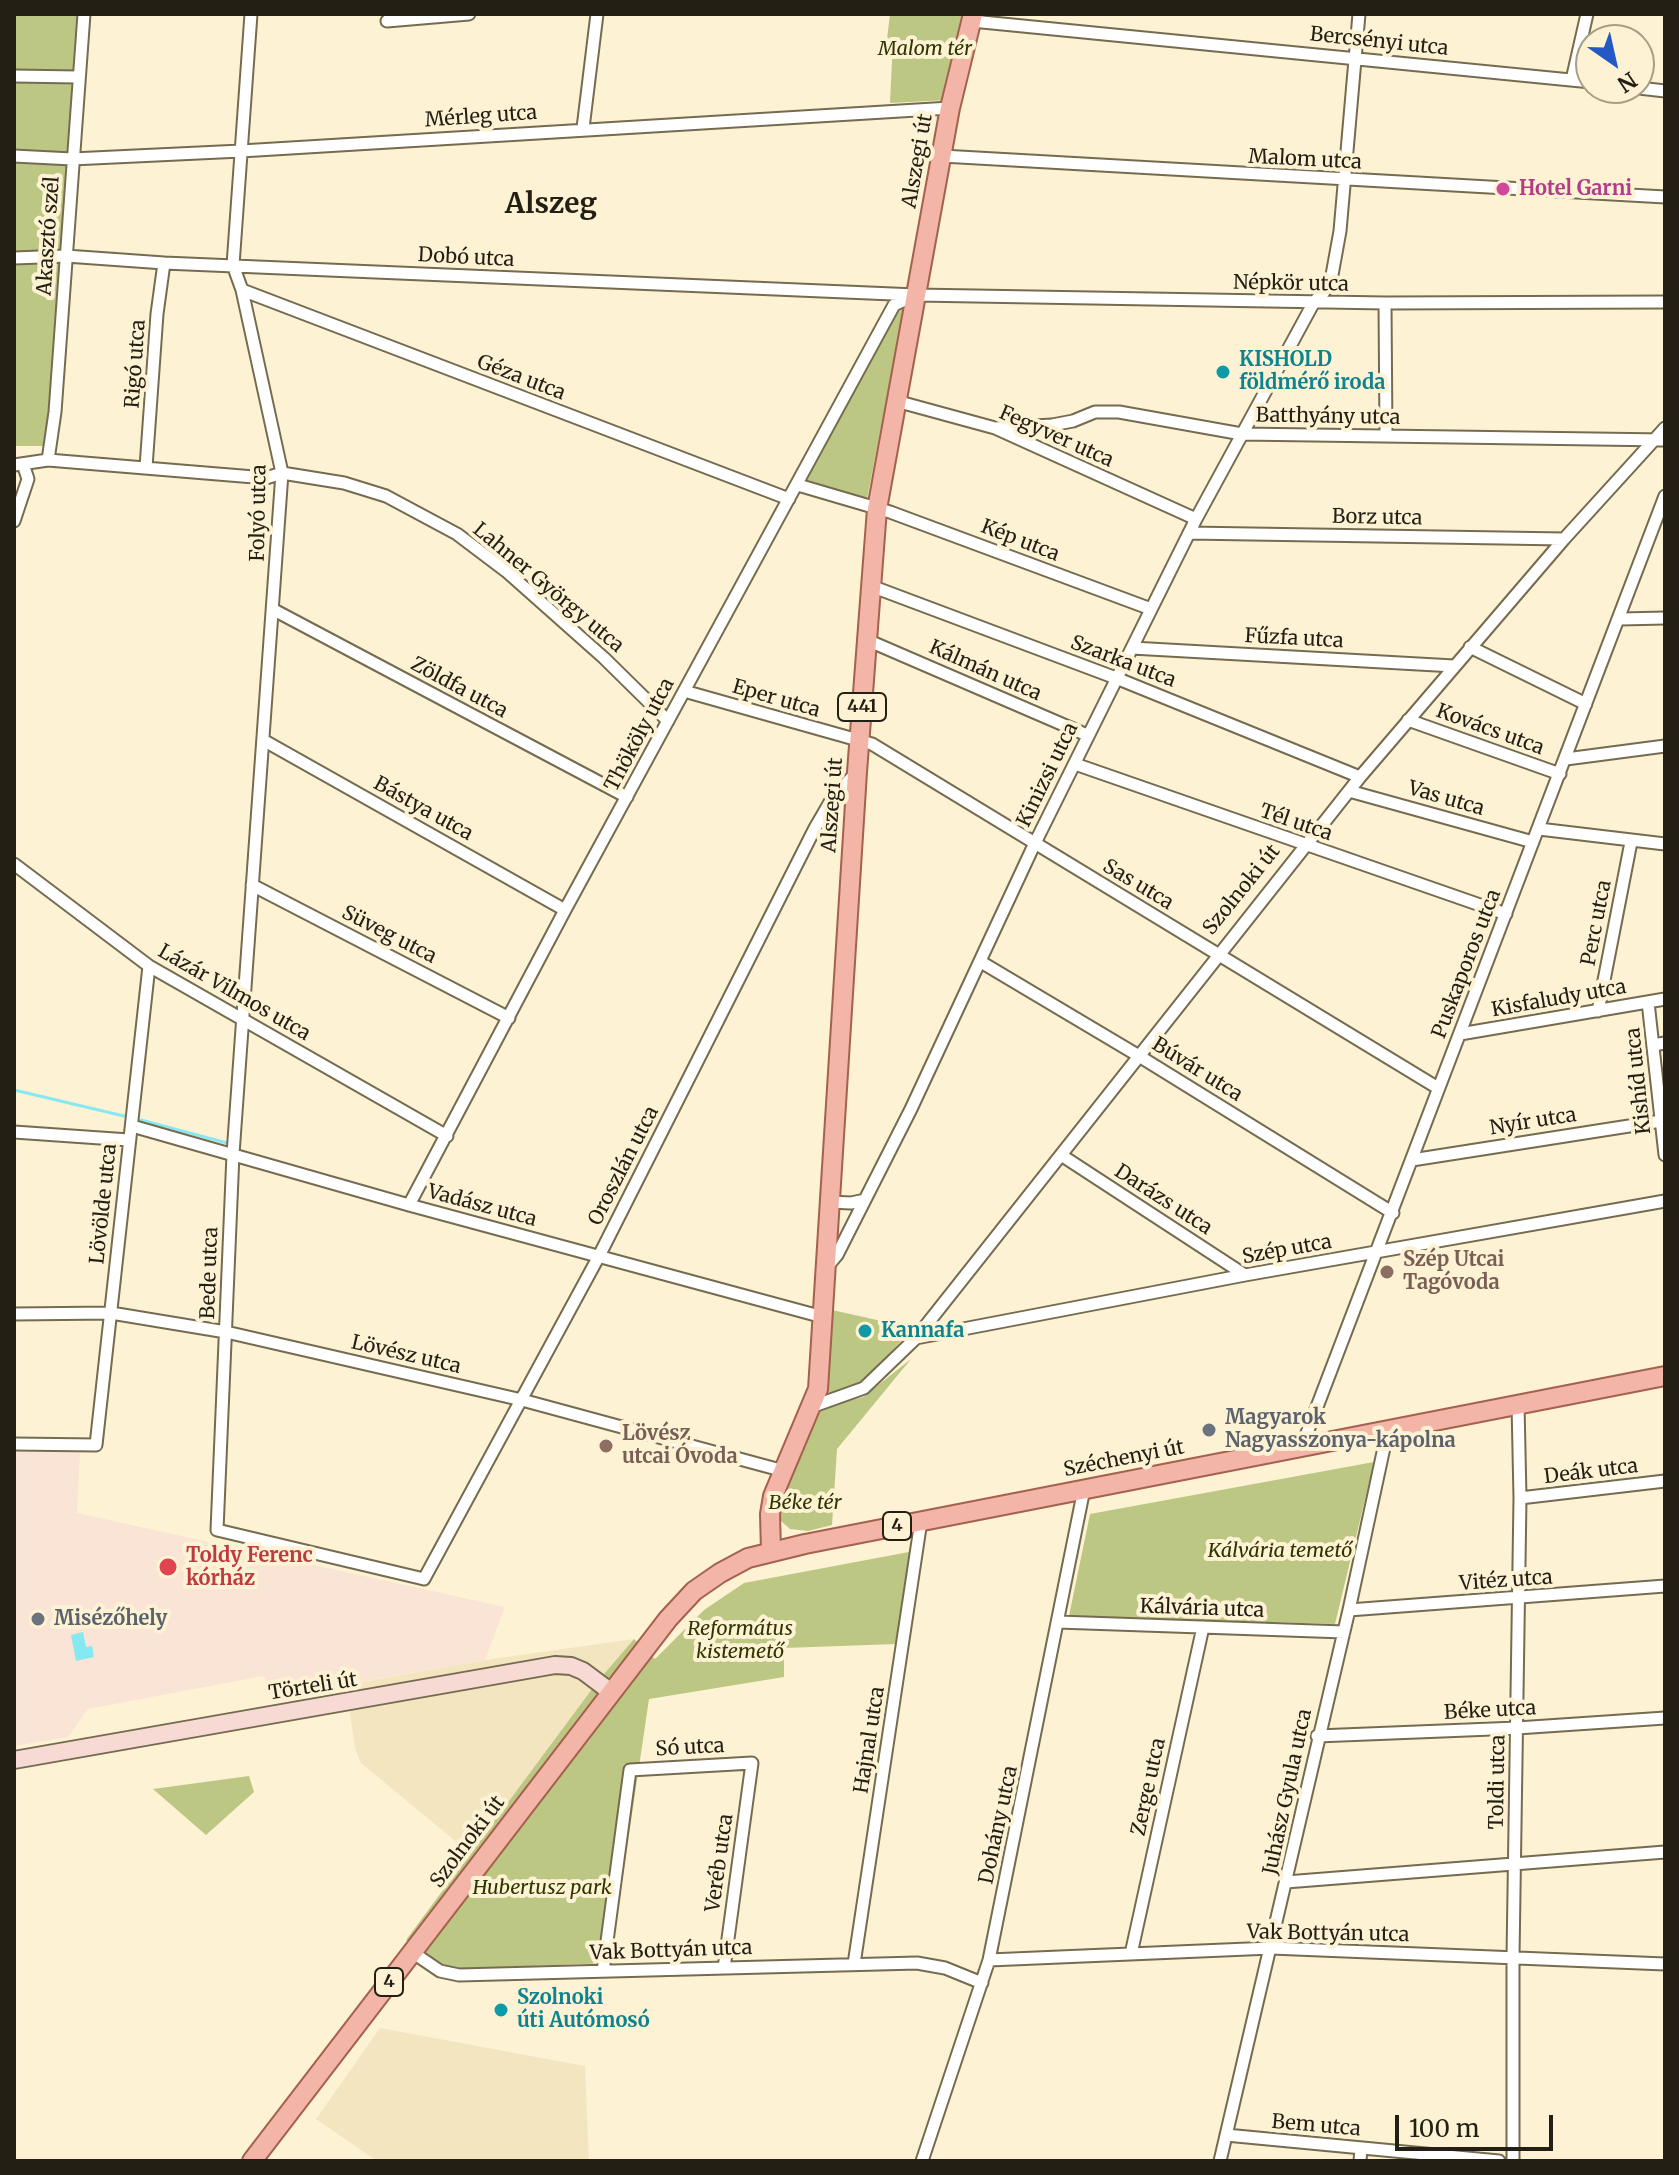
<!DOCTYPE html>
<html>
<head>
<meta charset="utf-8">
<style>
	body { margin:0 }
	#map { position:relative; width:1679px; height:2175px; overflow:hidden; background:#fdf2d3; font-family:Merriweather,serif }
	canvas { display:block }
	.frame { position:absolute; inset:0; border:16px solid #231f14; pointer-events:none }
	.north { position:absolute; left:1575px; top:24px; width:80px; height:80px; box-sizing:border-box; background:#fdf2d3; border:2px solid #a69e87; border-radius:50%; rotate:146deg; font-size:22px; font-weight:700; line-height:32px; text-align:center; color:#231f14 }
	.north::after { content:''; display:block; margin:auto; width:28px; height:36px; background:#2358c5; clip-path:polygon(50% 0,100% 100%,50% 72%,0 100%) }
	.scale { position:absolute; left:1395px; top:2115px; width:158px; height:36px; box-sizing:border-box; border:4px solid #231f14; border-top:0; padding-left:10px; font-size:24px; line-height:28px; white-space:nowrap; color:#231f14; -webkit-text-stroke:6px #fdf2d3; paint-order:stroke }
</style>
</head>
<body>
<div id="map">
<canvas width="1679" height="2175"></canvas>
<div class="frame"></div>
<div class="north">N</div>
<div class="scale">100 m</div>
</div>
<script>
const g = document.querySelector('canvas').getContext('2d');
g.lineJoin = 'round';
function fill(path, color) {
  g.fillStyle = color;
  g.fill(path, 'evenodd');
}
function poly(rows) {
  const path = new Path2D();
  for (const r of rows) {
    path.moveTo(r[0], r[1]);
    for (let i = 2; i < r.length; i += 2) path.lineTo(r[i], r[i + 1]);
  }
  return path;
}
function stroke(path, color, width, dash) {
  g.strokeStyle = color;
  g.lineWidth = width;
  g.lineCap = dash ? 'butt' : 'round';
  g.setLineDash(dash || []);
  g.stroke(path);
}
function drawText(font, color, halo, rows, align = 'center') {
  g.font = font + ' Merriweather,serif';
  g.lineWidth = 8;
  g.setLineDash([]);
  g.textBaseline = 'middle';
  g.strokeStyle = halo;
  g.fillStyle = color;
  for (const [text, x, y, turn = 0] of rows) {
    g.save();
    g.translate(x, y);
    g.rotate((+turn || 0) * Math.PI / 180);
    g.textAlign = isNaN(turn) ? turn : align;
    if (halo) g.strokeText(text, 0, 0);
    g.fillText(text, 0, 0);
    g.restore();
  }
}
const built = poly([
	[634,1639,598,1681,471,1854,361,1763,355,1748,346,1685,485,1660],
	[380,2028,585,2066,589,2161,377,2161,316,2119]
]);
const medical = poly([
	[14,1451,80,1452,77,1513,505,1607,485,1660,280,1696,263,1676,88,1709,68,1737,14,1746]
]);
const green = poly([
	[14,14,82,14,45,446,14,446],
	[890,14,967,14,949,100,890,103,893,40,887,39],
	[904,308,867,499,807,480,895,314],
	[832,1310,913,1328,863,1382,828,1395,822,1390],
	[911,1359,837,1449,832,1525,808,1531,790,1529,780,1520,778,1498,817,1412,826,1406,863,1397],
	[1374,1462,1335,1624,1069,1616,1090,1514],
	[909,1552,896,1644,784,1648,784,1677,649,1699,610,1963,451,1969,406,1940,598,1681,634,1639,655,1659,704,1610,744,1583],
	[249,1776,254,1792,206,1835,153,1789]
]);
const water = poly([
	[83,1632,86,1647,92,1646,94,1657,76,1661,71,1635]
]);
const stream = poly([
	[14,1090,124,1116],
	[141,1120,227,1143]
]);
const street = poly([
	[251,14,233,265,242,290,282,473,233,1154,217,1530,424,1579,599,1256,815,828,833,797,857,772],
	[387,21,469,14],
	[972,21,1591,82],
	[14,76,78,77],
	[1572,80,1587,14],
	[1639,88,1665,91],
	[583,128,597,14],
	[14,156,72,159,241,151,950,108],
	[942,156,1665,197],
	[14,258,66,256,164,263,916,295,1385,303,1665,302],
	[242,290,789,499],
	[1385,303,1386,436],
	[896,401,995,428,1196,519],
	[995,428,1052,425,1073,421,1095,412,1119,412,1242,434,1665,440],
	[48,460,55,412,84,14],
	[14,465,48,460,266,478,282,473,344,483,386,496,457,534,506,571,604,658,668,721],
	[146,467,157,314,164,263],
	[798,485,890,512,1151,609],
	[14,521,28,479,23,464],
	[1189,533,1564,539],
	[871,586,1116,678,1360,777],
	[274,610,627,797],
	[1620,619,1665,618],
	[867,640,1087,735],
	[1470,647,1586,704],
	[1132,648,1454,666],
	[684,691,872,744,1438,1088],
	[1408,720,1560,774],
	[263,740,565,910],
	[1566,759,1665,746],
	[1075,764,1506,914],
	[1349,791,1533,842],
	[1539,829,1665,844],
	[14,864,149,966,447,1136],
	[252,885,509,1018],
	[981,962,1139,1056,1393,1213],
	[1648,1002,1665,1155],
	[1598,1011,1631,842],
	[1460,1034,1665,999],
	[1653,1045,1665,1043],
	[132,1126,409,1205,823,1317],
	[14,1132,129,1140],
	[1061,1155,1245,1275],
	[1412,1160,1661,1121],
	[830,1202,851,1203,865,1200],
	[409,1205,565,910,894,305,915,295],
	[826,1268,837,1255,911,1109,1034,845,1196,519,1314,302,1324,292,1332,275,1340,231,1359,14],
	[14,1314,111,1313,226,1332,522,1400,784,1471],
	[916,1338,1245,1275,1665,1201],
	[811,1407,864,1388,916,1338,1360,777,1564,539,1665,428],
	[14,1444,96,1445,149,966],
	[1306,1445,1307,1433,1665,496],
	[1520,1498,1665,1481],
	[1349,1610,1665,1586],
	[1058,1622,1344,1632],
	[1317,1736,1517,1728,1665,1718],
	[1286,1882,1665,1852],
	[412,1952,440,1971,459,1975,917,1963,945,1968,982,1983],
	[1131,1954,1203,1627],
	[989,1960,1271,1948,1665,1964],
	[854,1964,921,1521],
	[603,1971,630,1770,752,1763,724,1968],
	[1226,2135,1499,2161],
	[922,2161,989,1960,1084,1489],
	[1220,2161,1349,1610,1388,1429],
	[1360,2161,1361,2148],
	[1513,2161,1513,1957,1520,1498,1518,1404]
]);
const secondary = poly([
	[14,1760,555,1665,571,1666,583,1671,611,1692]
]);
const primary = poly([
	[771,1551,770,1514,773,1496,818,1389,857,772,877,509,950,108,973,14],
	[252,2161,668,1619,694,1591,720,1573,748,1558,805,1544,1665,1376]
]);
const markers = [
	[1503,189,8,"#d1479c"],
	[1223,372,8,"#0f9aa8"],
	[1387,1272,8,"#8d6e63"],
	[865,1331,8,"#0f9aa8"],
	[1209,1430,8,"#6b7280"],
	[606,1446,8,"#8d6e63"],
	[168,1567,10,"#e0444e"],
	[38,1619,8,"#6b7280"],
	[501,2010,8,"#0f9aa8"]
];
const shields = [
	[862,707,48],
	[897,1526,28],
	[389,1982,28]
];
const shieldNames = [
	["441",862,707],
	["4",897,1526],
	["4",389,1982]
];
const streetNames = [
	["Bercsényi utca",1379,42,6],
	["Mérleg utca",481,117,-4],
	["Malom utca",1305,160,3],
	["Alszegi út",918,161,-80],
	["Akasztó szél",49,236,-86],
	["Dobó utca",466,258,3],
	["Népkör utca",1291,284,1],
	["Rigó utca",136,364,-86],
	["Géza utca",521,378,21],
	["Batthyány utca",1328,417,1],
	["Fegyver utca",1056,437,24],
	["Folyó utca",259,513,-89],
	["Borz utca",1377,518,1],
	["Kép utca",1020,541,21],
	["Lahner György utca",548,588,40],
	["Fűzfa utca",1294,639,3],
	["Szarka utca",1123,662,21],
	["Kálmán utca",985,671,24],
	["Zöldfa utca",459,688,28],
	["Eper utca",776,699,16],
	["Kovács utca",1490,730,20],
	["Thököly utca",640,735,-62],
	["Kinizsi utca",1048,775,-64],
	["Vas utca",1446,799,16],
	["Alszegi út",833,805,-86],
	["Bástya utca",423,809,29],
	["Tél utca",1296,823,19],
	["Sas utca",1138,885,31],
	["Szolnoki út",1242,890,-51],
	["Perc utca",1597,923,-79],
	["Süveg utca",389,935,27],
	["Puskaporos utca",1467,964,-69],
	["Lázár Vilmos utca",234,993,30],
	["Kisfaludy utca",1559,999,-10],
	["Búvár utca",1197,1070,32],
	["Kishíd utca",1639,1081,-96],
	["Nyír utca",1533,1122,-9],
	["Oroszlán utca",624,1166,-63],
	["Darázs utca",1163,1200,33],
	["Lövölde utca",104,1204,-84],
	["Vadász utca",482,1206,15],
	["Szép utca",1287,1250,-10],
	["Bede utca",210,1273,-88],
	["Lövész utca",406,1355,13],
	["Széchenyi út",1124,1459,-11],
	["Deák utca",1591,1472,-7],
	["Vitéz utca",1506,1581,-4],
	["Kálvária utca",1202,1609,2],
	["Törteli út",313,1687,-9],
	["Béke utca",1490,1711,-3],
	["Hajnal utca",870,1740,-81],
	["Só utca",690,1748,-3],
	["Toldi utca",1498,1782,-89],
	["Zerge utca",1149,1787,-78],
	["Juhász Gyula utca",1288,1792,-78],
	["Dohány utca",999,1825,-78],
	["Szolnoki út",468,1842,-53],
	["Veréb utca",720,1863,-82],
	["Vak Bottyán utca",1328,1934,1],
	["Vak Bottyán utca",671,1951,-2],
	["Bem utca",1316,2126,5]
];
const parkNames = [
	["Malom tér",925,49],
	["Béke tér",805,1503],
	["Kálvária temető",1280,1551],
	["Református",740,1629],
	["kistemető",740,1652],
	["Hubertusz park",542,1888]
];
const hotelNames = [
	["Hotel Garni",1519,189]
];
const cultureNames = [
	["KISHOLD",1239,360],
	["földmérő iroda",1239,383],
	["Kannafa",881,1331],
	["Szolnoki",517,1998],
	["úti Autómosó",517,2021]
];
const educationNames = [
	["Szép Utcai",1403,1260],
	["Tagóvoda",1403,1283],
	["Lövész",622,1434],
	["utcai Óvoda",622,1457]
];
const worshipNames = [
	["Magyarok",1225,1418],
	["Nagyasszonya-kápolna",1225,1441],
	["Misézőhely",54,1619]
];
const healthNames = [
	["Toldy Ferenc",186,1556],
	["kórház",186,1579]
];
const districtNames = [
	["Alszeg",551,205]
];
fill(built, '#f3e5c0');
fill(medical, '#f9e4d6');
fill(green, '#bbc783');
fill(water, '#86e9f1');
stroke(stream, '#86e9f1', 3);
stroke(street, '#756b50', 15);
stroke(secondary, '#756b50', 20);
stroke(primary, '#a4614e', 22);
stroke(street, '#fff', 11);
stroke(secondary, '#f8dad4', 16);
stroke(primary, '#f2b5a8', 18);
for (const [x, y, r, color] of markers) {
  const dot = new Path2D();
  dot.arc(x, y, r, 0, 2 * Math.PI);
  g.fillStyle = color;
  g.fill(dot);
  stroke(dot, '#fdf2d3', 3);
}
for (const [x, y, w] of shields) {
  const box = new Path2D();
  box.roundRect(x - w / 2, y - 14, w, 28, 6);
  g.fillStyle = '#fdf2d3';
  g.fill(box);
  stroke(box, '#231f14', 2);
}
drawText('bold 18px', '#231f14', null, shieldNames);
drawText('20px', '#231f14', '#fdf2d3', streetNames);
drawText('italic 20px', '#2e3500', '#fdf2d3', parkNames);
drawText('bold 20px', '#b23c85', '#fdf2d3', hotelNames, 'left');
drawText('bold 20px', '#0d838f', '#fdf2d3', cultureNames, 'left');
drawText('bold 20px', '#785e54', '#fdf2d3', educationNames, 'left');
drawText('bold 20px', '#5b616d', '#fdf2d3', worshipNames, 'left');
drawText('bold 20px', '#be3a42', '#fdf2d3', healthNames, 'left');
drawText('bold 28px', '#231f14', '#fdf2d3', districtNames);
</script>
</body>
</html>
